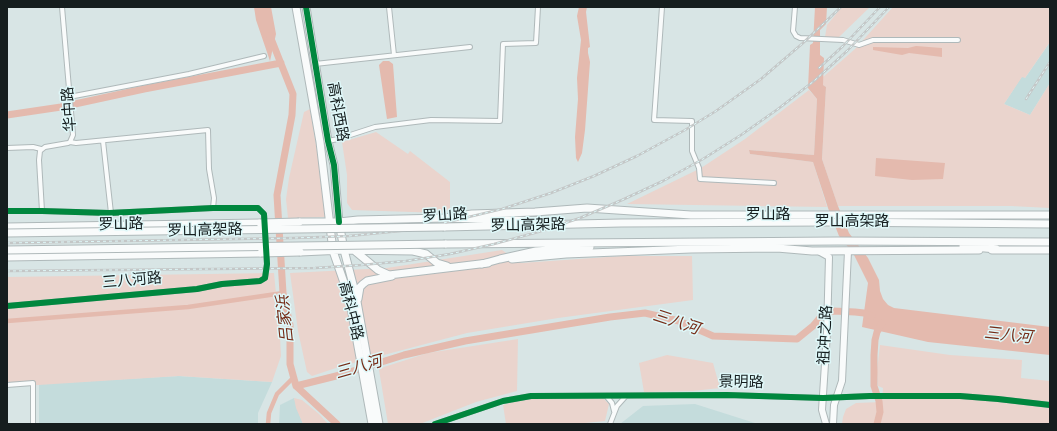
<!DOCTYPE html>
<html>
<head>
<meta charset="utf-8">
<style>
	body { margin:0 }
	#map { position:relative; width:1057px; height:431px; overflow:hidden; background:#d8e5e5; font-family:"Sofia Sans Condensed",sans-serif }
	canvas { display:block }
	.frame { position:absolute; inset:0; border:8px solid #151d1e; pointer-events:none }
</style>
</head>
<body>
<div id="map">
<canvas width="1057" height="431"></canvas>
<div class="frame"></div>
</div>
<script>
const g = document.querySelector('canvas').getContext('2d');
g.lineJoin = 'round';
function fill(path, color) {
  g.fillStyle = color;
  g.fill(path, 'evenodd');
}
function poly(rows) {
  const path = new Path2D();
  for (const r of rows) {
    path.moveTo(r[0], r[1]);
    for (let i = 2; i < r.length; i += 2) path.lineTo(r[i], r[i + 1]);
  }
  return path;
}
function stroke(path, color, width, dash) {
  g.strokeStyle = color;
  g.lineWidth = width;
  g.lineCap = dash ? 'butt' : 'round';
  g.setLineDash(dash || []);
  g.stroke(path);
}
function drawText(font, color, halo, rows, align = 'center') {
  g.font = font + ' "Sofia Sans Condensed","Noto Sans SC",sans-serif';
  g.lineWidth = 3;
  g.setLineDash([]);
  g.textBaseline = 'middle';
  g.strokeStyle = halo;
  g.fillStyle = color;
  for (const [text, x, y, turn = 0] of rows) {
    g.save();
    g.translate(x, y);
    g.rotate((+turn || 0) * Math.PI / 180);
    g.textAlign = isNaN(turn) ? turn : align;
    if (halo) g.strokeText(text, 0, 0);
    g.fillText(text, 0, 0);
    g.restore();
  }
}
const built = poly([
	[1050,42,1050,83,1030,115,1004,104,1022,76,1025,78],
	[179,376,272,382,258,413,258,424,39,424,39,384],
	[294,398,303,424,279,424,280,405],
	[695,404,758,424,620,424,643,406]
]);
const green = poly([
	[842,7,870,7,839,37,825,37,827,25],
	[893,7,1050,7,1050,42,1025,78,1022,77,1004,104,1030,115,1050,83,1050,208,1011,206,838,206,822,159,826,87,823,85,823,77,855,49],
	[809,90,817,99,814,155,749,150,750,154,813,162,827,207,627,204,701,168,745,139],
	[310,109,328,217,288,218,286,199,289,178,304,112],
	[376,132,408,154,410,151,450,182,450,209,442,213,352,210,347,203,347,175,342,142],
	[502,250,521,263,622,256,692,256,693,300,558,318,467,333,342,366,312,376,307,372,298,331,290,273,387,268],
	[274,273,280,336,281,356,272,382,179,376,7,387,7,277],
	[518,339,517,391,476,402,420,424,388,424,379,370,384,367,428,353],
	[880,345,950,355,1022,360,1021,378,1050,381,1050,424,842,424,843,417,846,409,856,403,882,402,883,388,878,386,877,371],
	[667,355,713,363,720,388,693,391,644,392,639,363],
	[294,398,302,400,319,414,328,424,303,424,296,408],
	[522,399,604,399,609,404,605,421,575,424,506,424,503,405]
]);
const water = poly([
	[254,7,271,7,276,34,270,61,256,20],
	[579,7,587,7,586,12,590,47,588,48,588,53,590,62,585,130,582,153,578,162,576,158,575,137,578,99,577,78,581,40,577,16],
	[815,7,827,7,826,24,820,30,820,55,824,58,823,85,826,87,822,159,838,206,849,233,868,258,879,280,880,291,883,299,888,305,894,308,1050,327,1050,355,928,342,862,327,868,283,853,253,839,236,828,208,813,162,750,154,749,150,814,155,817,99,808,88,810,45,813,43],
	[916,46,942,48,942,57,909,53,902,55,873,50,873,47,908,48],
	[383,61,389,61,393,64,397,117,387,119,379,65],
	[876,158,945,163,943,179,912,180,875,176]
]);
const canal = poly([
	[7,321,188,307,283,293],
	[268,424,269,413,277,394,294,377]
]);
const river = poly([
	[270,36,293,94,292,115,277,195,283,293,290,325,290,364,296,386,337,424],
	[7,115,61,107,144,89,281,63],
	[296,386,340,375,404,355,465,341,610,317,645,313,679,321,713,336,797,339,813,326,824,313,833,311,855,312,864,313,872,316],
	[877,424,880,412,879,401,874,386,874,355,875,340,877,332,882,323]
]);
const minor = poly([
	[389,7,394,55],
	[662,7,654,120,692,121,692,151,699,168,700,179,774,183],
	[795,7,793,31,796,36,800,38,843,40,859,45,873,40,958,40],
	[315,64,470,47],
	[69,97,189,74,264,56],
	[103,141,111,213],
	[328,141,338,139,375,127,431,120,500,121,503,44,536,43,538,7],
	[70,142,76,143,208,130,209,169,214,198,213,208],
	[7,148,33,147,41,149],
	[7,211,42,211,109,213,213,208,258,208,264,214,267,264,265,278,260,281,222,284,197,289,7,306],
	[42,211,39,160,40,151,45,147,68,143,70,142,73,135,62,7],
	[7,385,33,383,33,424],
	[607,397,612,403,614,411],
	[435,424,503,401,531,396,727,395,823,398,870,396,960,396,998,399,1050,405],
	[610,424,617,406,626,396]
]);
const secondary = poly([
	[820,252,829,257,827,333,822,410,826,424],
	[833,424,834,405,842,381,848,251]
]);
const primary = poly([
	[296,7,320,142,333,251,349,297,372,424],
	[306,7,328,141,334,165,339,222,344,250,356,296,379,424],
	[299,222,339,222,358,220,444,218,472,214,535,212,587,208,691,215,1050,215],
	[7,227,260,223],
	[992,250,1050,250],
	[355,251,378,270,389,275,488,263],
	[300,252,344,250,413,251,426,254,437,263,447,266],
	[7,257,261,253],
	[512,259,566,254,691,249,777,248,812,251,979,250],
	[358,299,360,287,363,284,367,281,392,276]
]);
const trunk = poly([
	[444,218,541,221],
	[444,227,621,223,827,222,1050,224],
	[445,244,837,241,1050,242],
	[963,246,996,249],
	[482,264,500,259,536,251,590,247]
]);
const rail = poly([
	[819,68,843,46,880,7],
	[1026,99,1050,62],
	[7,243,294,238,349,236,400,231,435,225,502,209,551,193,594,176,637,156,685,130,716,111,761,79,803,43,841,7],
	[7,271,315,268,361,265,406,261,450,254,494,244,538,232,580,218,622,200,663,181,703,159,741,135,778,109,814,81,847,51,889,7]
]);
const primaryBridge = poly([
	[260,223,299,222],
	[261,253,300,252]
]);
const trunkBridge = poly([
	[7,233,444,227],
	[7,250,445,244]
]);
const cycleway = poly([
	[306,7,328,141,334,165,339,222],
	[7,211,42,211,109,213,213,208,258,208,264,214,267,264,265,278,260,281,222,284,197,289,7,306],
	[435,424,503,401,531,396,727,395,823,398,870,396,960,396,998,399,1050,405]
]);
const streetNames = [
	["华中路",70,109,-94],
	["高科西路",337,112,80],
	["罗山路",768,215],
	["罗山路",445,216,-4],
	["罗山高架路",852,222],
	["罗山路",121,225,-1],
	["罗山高架路",528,226,-1],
	["罗山高架路",205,231,-1],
	["三八河路",132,281,-5],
	["高科中路",350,311,76],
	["祖冲之路",826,335,-87],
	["景明路",741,383,1]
];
const waterNames = [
	["吕家浜",286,319,-96],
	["三八河",676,323,18],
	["三八河",1008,336,6],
	["三八河",359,368,-16]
];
fill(built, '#c4dcdc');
fill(green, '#ead4cd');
fill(water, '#e4baae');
stroke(canal, '#e4baae', 4.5);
stroke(river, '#e4baae', 7);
stroke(minor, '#afb9ba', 6);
stroke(secondary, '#afb9ba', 8);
stroke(primary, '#afb9ba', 9);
stroke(trunk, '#afb9ba', 9);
stroke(minor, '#f9fbfb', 4);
stroke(secondary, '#f9fbfb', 6);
stroke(primary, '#f9fbfb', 7);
stroke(trunk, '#f9fbfb', 7);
stroke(rail, '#c4c7c7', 2.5);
stroke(rail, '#dff8f9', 1, [3]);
stroke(primaryBridge, '#afb9ba', 9, []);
stroke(trunkBridge, '#afb9ba', 9, []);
stroke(primaryBridge, '#f9fbfb', 7);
stroke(trunkBridge, '#f9fbfb', 7);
stroke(cycleway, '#00873e', 6);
drawText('15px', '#151d1e', '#dff8f9', streetNames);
drawText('italic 16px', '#762b16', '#dff8f9', waterNames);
</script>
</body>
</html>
